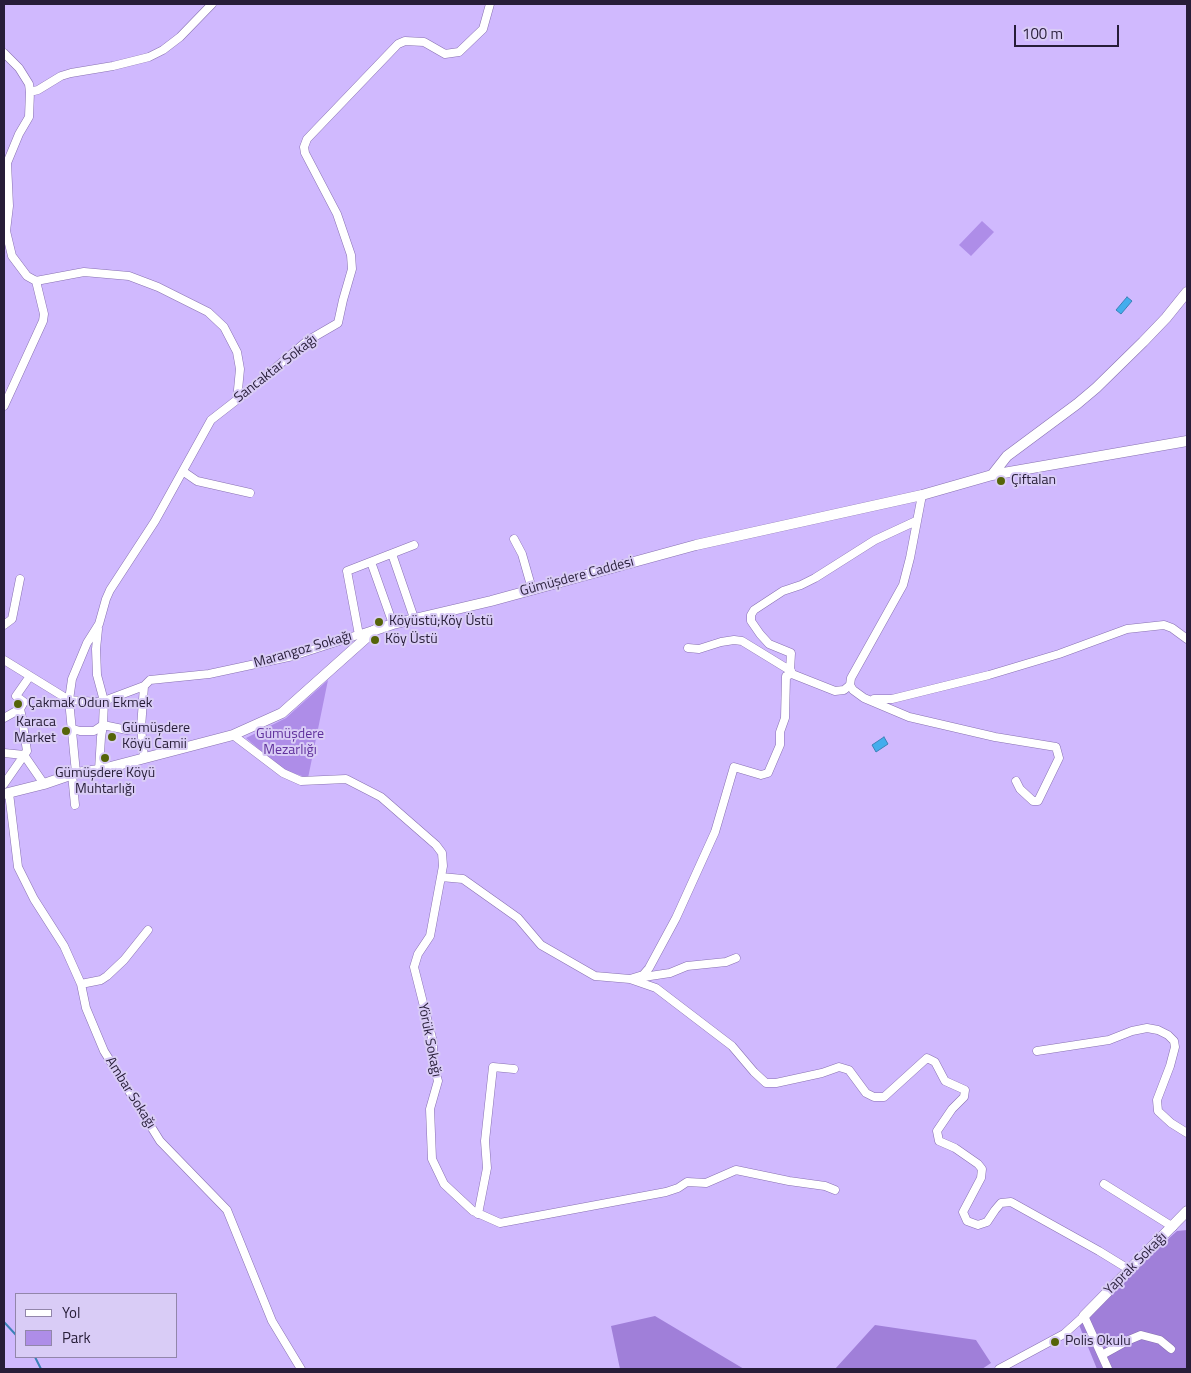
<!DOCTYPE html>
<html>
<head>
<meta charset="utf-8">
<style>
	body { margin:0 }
	#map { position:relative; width:1191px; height:1373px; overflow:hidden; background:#d0b9fe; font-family:"Titillium Web",sans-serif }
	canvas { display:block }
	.frame { position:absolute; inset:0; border:5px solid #271d38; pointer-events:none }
	.legend { position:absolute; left:15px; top:1293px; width:162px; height:65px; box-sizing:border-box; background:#d9ccf6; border:1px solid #9286aa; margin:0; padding:6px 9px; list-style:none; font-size:15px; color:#271d38 }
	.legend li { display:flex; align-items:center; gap:10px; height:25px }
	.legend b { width:25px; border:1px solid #9286aa }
	.scale { position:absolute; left:1014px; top:25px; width:105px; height:22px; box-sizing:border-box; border:2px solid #271d38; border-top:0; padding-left:6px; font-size:15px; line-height:18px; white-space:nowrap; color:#271d38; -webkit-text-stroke:4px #d9ccf6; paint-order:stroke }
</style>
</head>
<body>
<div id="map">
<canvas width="1191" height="1373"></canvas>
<div class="frame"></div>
<ul class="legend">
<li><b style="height:6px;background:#fff"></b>Yol</li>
<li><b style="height:14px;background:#ae8de8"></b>Park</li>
</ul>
<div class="scale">100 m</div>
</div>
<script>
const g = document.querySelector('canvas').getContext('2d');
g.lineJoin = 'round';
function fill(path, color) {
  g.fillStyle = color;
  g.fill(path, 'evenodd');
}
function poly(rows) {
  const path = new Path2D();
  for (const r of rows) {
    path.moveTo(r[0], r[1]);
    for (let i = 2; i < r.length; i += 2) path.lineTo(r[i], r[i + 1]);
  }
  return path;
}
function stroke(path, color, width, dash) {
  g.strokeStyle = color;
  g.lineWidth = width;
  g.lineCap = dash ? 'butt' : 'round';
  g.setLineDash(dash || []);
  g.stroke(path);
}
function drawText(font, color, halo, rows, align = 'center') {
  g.font = font + ' "Titillium Web",sans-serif';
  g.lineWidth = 4;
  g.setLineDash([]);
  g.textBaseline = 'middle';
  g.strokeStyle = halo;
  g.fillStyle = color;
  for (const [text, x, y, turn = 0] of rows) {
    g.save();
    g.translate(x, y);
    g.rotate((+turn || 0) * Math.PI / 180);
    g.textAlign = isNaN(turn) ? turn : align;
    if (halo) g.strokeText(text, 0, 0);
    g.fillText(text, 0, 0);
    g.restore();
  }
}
const green = poly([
	[982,221,994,232,971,256,959,245],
	[328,680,308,778,287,771,276,764,246,738,286,718]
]);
const forest = poly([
	[1187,1230,1187,1369,1097,1369,1077,1320,1177,1231],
	[655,1316,744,1369,620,1369,611,1326],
	[875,1325,976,1340,991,1363,982,1369,835,1369]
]);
const water = poly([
	[1127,297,1132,301,1121,314,1116,310,1127,297],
	[884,737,888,744,876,752,872,745,884,737]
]);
const stream = poly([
	[4,1209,4,1218],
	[4,1322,16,1335],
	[35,1357,41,1369]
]);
const street = poly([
	[4,53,19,68,29,84,30,92,29,117,19,134,7,163,9,206,6,231,12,256,27,276,36,281,84,272,129,276,158,287,208,312,224,327,237,352,240,369,237,400],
	[30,92,38,90,61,76,71,73,113,66,149,57,163,50,180,37,212,4],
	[4,406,43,321,44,314,36,281],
	[184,472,197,481,250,493],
	[922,495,910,558,903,585,851,678,850,685,853,690,864,698,909,717,995,737,1056,747,1059,758,1038,801,1033,801,1020,789,1016,781],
	[514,539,522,554,532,589],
	[392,554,414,618],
	[371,562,393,624],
	[4,625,12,619,20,579],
	[359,635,347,571,414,545],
	[688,648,699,649,721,642,734,640,742,641,791,671],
	[4,660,69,700,97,702,104,701,144,686,150,680,209,674,293,656,373,630],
	[790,670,791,653,769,644,760,634,751,621,751,615,754,610,783,591,801,585,815,578,875,540,916,521],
	[144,686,141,728,144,757],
	[874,699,892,699,989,675,1059,654,1127,629,1164,625,1172,628,1187,639],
	[4,718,20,709,24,702,16,696,30,676],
	[73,729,80,731,94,731,103,725,104,701,97,675,96,649,98,629],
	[233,735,283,773,301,781,346,779,381,797,436,845,442,853,443,866,430,936,418,954,414,967,433,1042,433,1063,438,1081,430,1109,432,1159,444,1184,473,1211,500,1223,666,1192,678,1188,687,1182,706,1183,736,1170,789,1181,825,1186,835,1190],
	[4,753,24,755,44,784],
	[99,770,101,737,103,725,127,730,141,728],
	[76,773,69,700,72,679,87,643,99,624,106,599,110,590,155,521,211,420,247,392,307,341,338,323,343,300,352,269,351,255,337,214,305,153,304,147,307,139,398,44,405,41,424,42,445,54,459,52,483,29,490,4],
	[72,774,75,805],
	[4,784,27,751,22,718,20,709],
	[9,793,18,867,34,899,64,946,81,984,86,1008,104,1051,160,1141,227,1210,272,1321,301,1369],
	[441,877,463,879,518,918,541,945,595,976,630,979,656,988,732,1046,754,1072,766,1083,776,1083,822,1073,839,1067,849,1070,866,1093,874,1097,884,1097,927,1058,935,1062,945,1081,965,1090,964,1097,952,1109,937,1131,939,1141,955,1148,978,1164,982,1169,981,1178,963,1212,967,1221,978,1225,987,1222,995,1210,1001,1203,1011,1202,1099,1251,1130,1270],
	[736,958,726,962,687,966,670,973,630,979,643,975,649,968,676,918,715,832,734,767,761,775,768,773,780,745,780,732,785,718,786,676,792,674,835,691,844,690,850,685],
	[81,984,101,980,107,976,124,960,148,930],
	[1037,1051,1109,1040,1132,1031,1147,1028,1158,1030,1168,1035,1174,1041,1175,1047,1170,1066,1157,1100,1158,1111,1171,1123,1187,1133],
	[1104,1184,1173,1227],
	[478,1214,487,1168,485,1141,493,1067,514,1069],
	[1102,1355,1129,1340,1141,1335,1160,1340,1171,1349],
	[999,1369,1064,1334,1084,1316,1108,1369]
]);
const secondary = poly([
	[992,475,1007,456,1077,404,1096,388,1143,342,1166,318,1187,292],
	[4,794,44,784,76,773,99,770,233,735,282,713,375,630,393,624,491,601,696,545,922,495,992,475,1187,441],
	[1084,1316,1187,1211]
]);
const markers = [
	[1001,481,5,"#556409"],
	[379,622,5,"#556409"],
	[375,640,5,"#556409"],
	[18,704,5,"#556409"],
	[66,731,5,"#556409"],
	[112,737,5,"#556409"],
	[105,758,5,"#556409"],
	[1055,1342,5,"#556409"]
];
const streetNames = [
	["Sancaktar Sokağı",276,369,-38],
	["Gümüşdere Caddesi",577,577,-15],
	["Marangoz Sokağı",303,650,-16],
	["Yörük Sokağı",429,1040,79],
	["Ambar Sokağı",130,1093,58],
	["Yaprak Sokağı",1136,1264,-45]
];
const poiNames = [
	["Çiftalan",1011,481],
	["Köyüstü;Köy Üstü",389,622],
	["Köy Üstü",385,640],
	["Çakmak Odun Ekmek",28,704],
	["Karaca",56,723,"right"],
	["Market",56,739,"right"],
	["Gümüşdere",122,729],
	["Köyü Camii",122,745],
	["Gümüşdere Köyü",105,774,"center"],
	["Muhtarlığı",105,790,"center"],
	["Polis Okulu",1065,1342]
];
const parkNames = [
	["Gümüşdere",290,735],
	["Mezarlığı",290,751]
];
fill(green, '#ae8de8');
fill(forest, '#a07fd9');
fill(water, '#43aded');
stroke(water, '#3b82b7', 1);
stroke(stream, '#3b82b7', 2);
stroke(street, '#8871b2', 9);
stroke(secondary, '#8871b2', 11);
stroke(street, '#fff', 8);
stroke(secondary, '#fff', 10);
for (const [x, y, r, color] of markers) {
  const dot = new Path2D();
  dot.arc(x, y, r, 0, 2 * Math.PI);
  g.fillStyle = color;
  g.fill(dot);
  stroke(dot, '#d9ccf6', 2);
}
drawText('14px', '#271d38', '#d9ccf6', streetNames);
drawText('14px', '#271d38', '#d9ccf6', poiNames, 'left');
drawText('14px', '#61329d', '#d9ccf6', parkNames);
</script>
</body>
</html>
